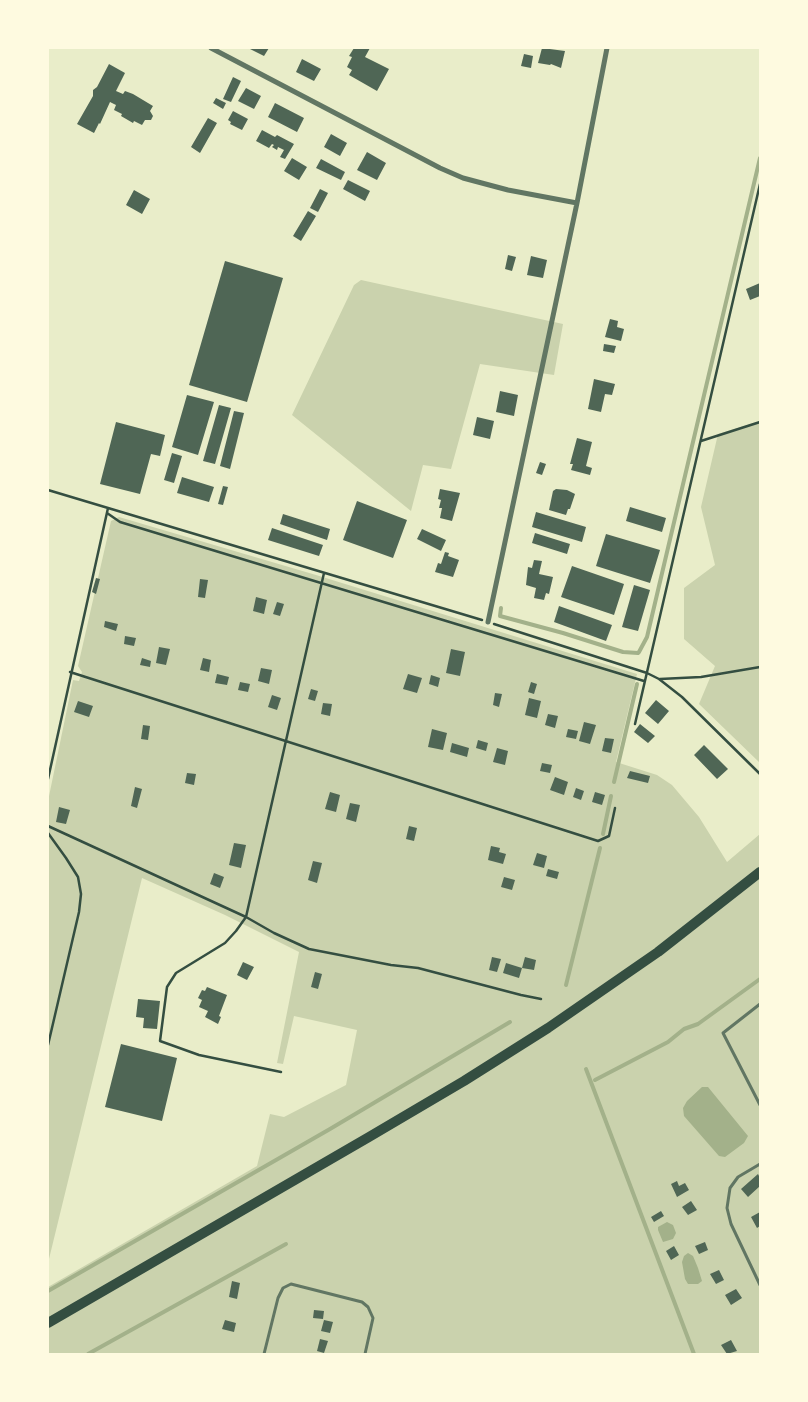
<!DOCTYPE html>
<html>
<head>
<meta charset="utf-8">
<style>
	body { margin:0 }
	#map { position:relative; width:808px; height:1402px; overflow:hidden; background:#e9edc9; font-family:"Roboto Serif",serif }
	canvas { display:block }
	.frame { position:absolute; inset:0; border:49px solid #fefae0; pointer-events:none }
</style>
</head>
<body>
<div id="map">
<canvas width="808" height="1402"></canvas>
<div class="frame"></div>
</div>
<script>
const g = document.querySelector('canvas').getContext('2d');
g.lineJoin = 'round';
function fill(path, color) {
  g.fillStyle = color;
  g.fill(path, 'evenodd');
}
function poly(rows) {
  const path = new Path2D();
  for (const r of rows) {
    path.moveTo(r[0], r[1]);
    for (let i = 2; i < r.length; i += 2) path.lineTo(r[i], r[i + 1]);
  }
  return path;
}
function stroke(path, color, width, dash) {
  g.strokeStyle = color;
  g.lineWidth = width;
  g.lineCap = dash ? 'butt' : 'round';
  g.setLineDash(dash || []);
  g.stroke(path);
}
const green = poly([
	[361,280,563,324,554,375,480,364,451,469,423,465,411,511,292,415,354,285],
	[760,421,760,763,699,704,715,666,684,639,684,588,715,565,701,507,718,434],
	[119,517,316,575,637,674,616,762,657,775,672,785,699,817,727,862,760,834,760,1354,48,1354,48,1287,257,1166,270,1114,284,1117,346,1085,357,1030,294,1016,283,1064,277,1063,299,952,225,915,142,878,48,1263,48,801,73,680,79,681,82,672,78,666,111,521]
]);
const water = poly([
	[702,1087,708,1087,748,1136,744,1143,725,1157,719,1156,684,1116,683,1108,687,1101],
	[667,1222,673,1225,676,1233,673,1239,663,1242,658,1230,658,1227],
	[688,1253,693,1256,698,1268,702,1281,698,1284,688,1284,685,1279,682,1262,684,1256]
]);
const stream = poly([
	[501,608,500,616,563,633,623,652,638,653,639,652,647,637,659,586,760,158],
	[614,782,637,684],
	[603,834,611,796],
	[566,985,600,848],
	[586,1069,694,1354],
	[595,1080,668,1042,684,1029,698,1024,760,979],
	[48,1291,330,1129,510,1022],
	[88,1354,286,1244]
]);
const building = poly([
	[248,48,269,48,264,56],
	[354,48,370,48,365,57,389,69,377,91,349,75,352,70,347,67,352,57,349,56],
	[542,48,565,51,561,68,551,64,550,65,538,63],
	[524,54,533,56,531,68,521,66],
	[302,59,321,69,314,81,296,72],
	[109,64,125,73,116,91,123,94,125,91,133,94,153,106,150,111,153,116,151,120,145,120,142,125,134,121,133,123,121,116,122,114,114,110,116,105,110,102,100,124,99,123,94,133,77,124,93,96,93,90,97,87],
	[233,77,241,81,231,102,223,99],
	[246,88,261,96,254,109,238,101],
	[216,98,226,103,223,109,213,103],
	[275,103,304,118,297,132,268,117],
	[233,111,248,119,242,130,230,124,231,122,228,120],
	[208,118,217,123,200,153,191,147],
	[262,130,275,137,277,135,294,144,285,159,280,157,284,150,278,147,277,150,272,147,274,145,272,144,269,148,256,141],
	[331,134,347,143,340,156,324,147],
	[367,152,386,163,377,180,357,170],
	[292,158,307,167,299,180,284,171],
	[321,159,345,172,341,180,316,168],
	[348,180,370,191,365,201,343,189],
	[320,189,328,193,318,212,310,208],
	[134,190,150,199,142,214,126,205],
	[308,211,316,216,301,241,293,236],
	[508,255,516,257,512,271,505,269],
	[531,256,547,260,543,278,527,275],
	[225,261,283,278,247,402,189,385],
	[760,283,760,296,750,300,746,289],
	[610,319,618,321,617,327,624,329,621,341,605,337],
	[604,344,616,346,614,353,603,351],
	[594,379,615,384,612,395,605,394,601,412,588,409],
	[500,391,518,395,514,416,496,412],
	[187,395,214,402,198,455,172,447],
	[219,405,231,408,215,464,203,461],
	[234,411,244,413,230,469,220,466],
	[477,417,494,421,490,439,473,435],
	[116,422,165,435,160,456,151,454,140,494,100,484],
	[577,438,592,442,586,466,592,468,590,475,571,470,573,464,570,464],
	[172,453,182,456,174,483,164,480],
	[540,462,546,464,542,475,536,473],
	[182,477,214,487,209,502,177,493],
	[223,486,228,487,223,505,218,504],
	[440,489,460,493,452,521,440,518,442,508,439,508,441,500,438,499],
	[556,489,567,490,575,494,570,509,568,509,566,515,549,510,553,491],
	[357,501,407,520,393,558,343,540],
	[630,507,666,518,662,532,626,521],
	[536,512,586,527,582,542,532,527],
	[283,514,330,529,327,540,280,524],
	[272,528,323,545,319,556,268,540],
	[422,529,446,540,441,551,417,539],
	[535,533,570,544,567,554,532,543],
	[606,534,660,550,650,583,596,566],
	[445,552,449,553,448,556,459,560,453,577,435,572,438,563,441,564],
	[534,560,542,561,539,574,553,577,549,594,546,593,544,600,534,598,536,588,526,585,528,567,532,568],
	[572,566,624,584,614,615,561,597],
	[96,578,100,579,96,594,92,592],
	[200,579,208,580,205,598,198,597],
	[634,585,650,590,638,631,622,627],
	[256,597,267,600,264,614,253,611],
	[277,602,284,604,280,616,273,614],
	[559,606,612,625,606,641,554,622],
	[105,621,118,624,116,631,104,627],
	[125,636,136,638,134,646,124,644],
	[159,647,170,649,166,665,156,663],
	[451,649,465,652,460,676,446,673],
	[142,658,151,661,150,667,140,665],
	[203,658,211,660,209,672,200,670],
	[261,668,272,670,269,684,258,681],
	[217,674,229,677,227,685,215,683],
	[408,674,422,678,417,693,403,689],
	[431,675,440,678,438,687,429,684],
	[240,682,250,684,248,692,238,690],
	[531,682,537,684,534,694,528,692],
	[311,689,318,691,315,701,308,699],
	[495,693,502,694,499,707,493,705],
	[272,695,281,698,277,710,268,707],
	[529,698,541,701,537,718,525,715],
	[656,700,669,711,658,724,645,713],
	[78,701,93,706,89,717,74,712],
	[323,703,332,704,330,716,321,714],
	[548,714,558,716,555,728,545,725],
	[584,722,596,725,590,744,579,741],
	[640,724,655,736,648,743,634,732],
	[143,725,150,726,148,740,141,739],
	[432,729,447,733,443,750,428,747],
	[568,729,578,731,576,739,566,737],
	[605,738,614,739,611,753,602,751],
	[478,740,488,743,486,751,476,748],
	[452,743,469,748,467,757,450,752],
	[704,745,728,769,717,779,694,755],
	[497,748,508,751,505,765,493,762],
	[542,763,552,765,550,773,540,771],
	[630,771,650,776,648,783,627,778],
	[187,773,196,774,194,785,185,783],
	[555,777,568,782,564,795,550,790],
	[135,787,142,789,137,808,131,806],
	[576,788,584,791,581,800,573,797],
	[330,792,340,795,336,812,325,809],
	[595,792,605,795,602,805,592,802],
	[350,803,360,805,356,822,346,819],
	[59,807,70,810,66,824,56,822],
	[409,826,417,828,414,841,406,839],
	[234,843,246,845,241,868,229,865],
	[491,846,500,848,499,852,506,854,503,864,488,860],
	[537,853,547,856,544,868,533,865],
	[313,861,322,863,317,883,308,880],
	[548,869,559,872,557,879,546,876],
	[214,873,224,877,220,888,210,884],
	[504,877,515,880,512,890,501,887],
	[492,957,501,959,497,972,489,970],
	[525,957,536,960,534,970,522,968,519,978,503,973,506,963,522,968],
	[243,962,254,967,247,980,237,975],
	[315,972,322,974,318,989,311,987],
	[207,987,227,995,219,1016,221,1017,218,1024,205,1017,208,1011,199,1007,202,1000,198,998,202,990,205,991],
	[138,999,160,1001,157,1029,143,1028,144,1018,136,1017],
	[121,1044,177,1058,162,1121,105,1107],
	[758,1174,760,1178,760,1186,748,1197,741,1189],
	[677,1181,679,1186,685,1183,689,1190,677,1197,671,1184],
	[691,1201,697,1210,688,1215,682,1207],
	[661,1211,664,1216,654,1222,651,1217],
	[760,1212,760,1226,757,1228,751,1217],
	[705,1242,708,1250,699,1254,695,1246],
	[674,1246,679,1255,671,1260,666,1251],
	[719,1270,724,1280,716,1284,710,1274],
	[232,1281,240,1283,237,1299,229,1297],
	[736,1289,742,1298,731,1305,725,1295],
	[314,1310,324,1311,323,1319,313,1318],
	[225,1320,236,1323,234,1332,222,1329],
	[324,1320,333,1322,330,1333,321,1331],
	[320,1339,328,1341,324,1353,317,1351],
	[731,1340,737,1351,727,1354,721,1345]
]);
const path = poly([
	[701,441,760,422],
	[48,490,482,620],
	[107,513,120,522,644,681],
	[324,573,246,917,274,933,309,949,391,965,418,968,521,995,541,999],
	[494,624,647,673,659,679,682,697,760,774],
	[70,672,598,841,609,836,615,808],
	[660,679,701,677,760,667],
	[635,724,760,184],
	[48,779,108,508],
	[48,826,246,917,236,931,225,943,176,973,167,987,160,1041,199,1055,281,1072],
	[48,833,66,858,78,877,81,894,79,912,48,1045]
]);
const service = poly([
	[760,1004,723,1033,760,1105],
	[760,1164,738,1177,730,1188,727,1208,731,1224,760,1285],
	[264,1354,278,1298,283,1288,291,1284,362,1302,368,1307,373,1318,365,1354]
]);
const minor = poly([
	[211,48,440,168,463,178,508,190,577,203],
	[488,622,577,203,607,48]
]);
const primary = poly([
	[48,1323,369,1137,464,1081,548,1028,658,952,760,872]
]);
fill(green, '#cad2ad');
fill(water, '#a3b18a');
stroke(stream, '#a3b18a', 4);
fill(building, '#4f6655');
stroke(path, '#344e41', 2.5);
stroke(service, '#617663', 3);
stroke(minor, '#617663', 5);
stroke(primary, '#344e41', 10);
</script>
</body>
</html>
